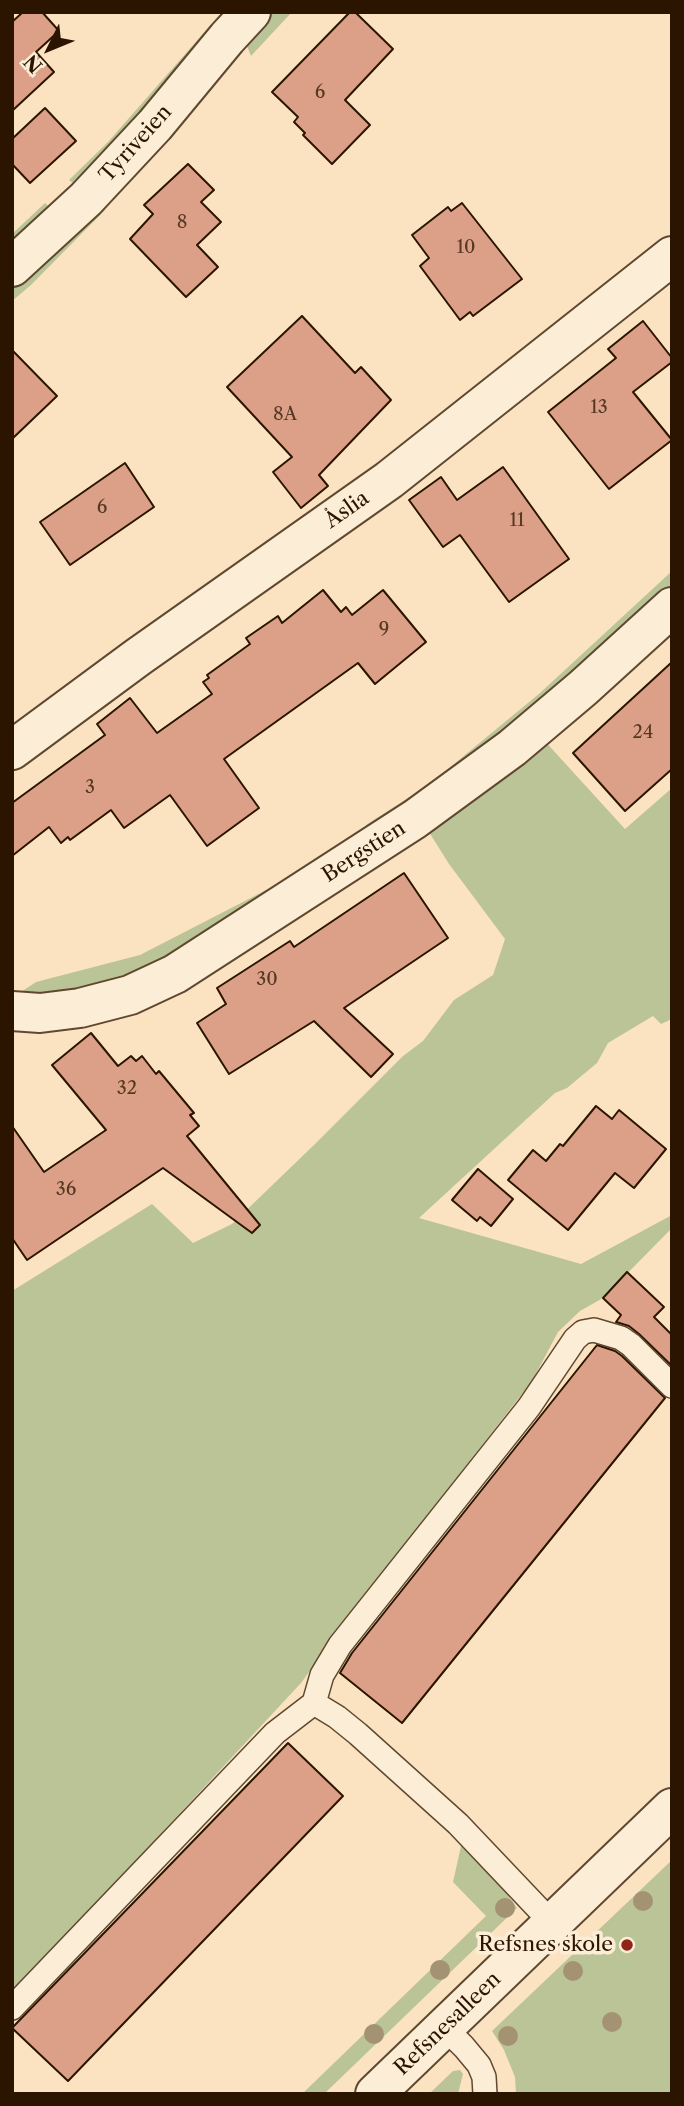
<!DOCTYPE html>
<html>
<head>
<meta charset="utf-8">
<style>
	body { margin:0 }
	#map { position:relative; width:684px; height:2106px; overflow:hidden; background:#fbe3c1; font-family:"Libre Caslon Text",serif }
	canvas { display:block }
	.frame { position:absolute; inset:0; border:14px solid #2b1500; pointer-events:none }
	.north { position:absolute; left:14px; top:14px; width:70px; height:70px; -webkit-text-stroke:5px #fcedd7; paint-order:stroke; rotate:227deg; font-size:19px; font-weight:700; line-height:28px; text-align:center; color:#2b1500 }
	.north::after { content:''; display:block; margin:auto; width:24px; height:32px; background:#2b1500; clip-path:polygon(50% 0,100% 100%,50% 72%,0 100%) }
</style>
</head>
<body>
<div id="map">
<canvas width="684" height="2106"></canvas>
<div class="frame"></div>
<div class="north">N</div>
</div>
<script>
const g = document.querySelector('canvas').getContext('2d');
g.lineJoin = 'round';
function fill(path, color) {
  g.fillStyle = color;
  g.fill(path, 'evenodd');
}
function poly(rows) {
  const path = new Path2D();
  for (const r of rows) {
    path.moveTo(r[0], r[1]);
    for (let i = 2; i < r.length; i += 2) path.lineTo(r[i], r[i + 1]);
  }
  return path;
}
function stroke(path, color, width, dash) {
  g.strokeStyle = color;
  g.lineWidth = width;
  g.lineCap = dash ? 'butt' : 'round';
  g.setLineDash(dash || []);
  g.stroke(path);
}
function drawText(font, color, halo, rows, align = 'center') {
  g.font = font + ' "Libre Caslon Text",serif';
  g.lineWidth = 7;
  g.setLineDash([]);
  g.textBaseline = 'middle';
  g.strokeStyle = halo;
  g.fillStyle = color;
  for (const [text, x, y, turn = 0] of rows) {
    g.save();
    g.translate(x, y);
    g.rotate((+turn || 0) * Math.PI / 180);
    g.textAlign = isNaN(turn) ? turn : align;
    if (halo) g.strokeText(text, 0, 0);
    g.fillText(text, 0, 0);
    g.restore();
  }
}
const green = poly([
	[222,12,234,12,78,187,69,180,108,142],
	[268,12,292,12,251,56,247,46,251,30],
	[45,203,53,210,12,248,12,234],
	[98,203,105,210,31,285,12,301,12,281],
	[672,571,672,594,618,643,374,833,366,825,431,783,540,693],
	[542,738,625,829,672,788,672,1019,661,1024,653,1016,608,1043,597,1063,567,1088,555,1093,419,1218,581,1264,672,1215,672,1228,603,1298,580,1311,558,1332,532,1381,377,1580,301,1683,12,1994,12,1291,152,1204,193,1243,232,1224,315,1144,403,1056,423,1041,454,1000,493,975,505,939,449,864,424,824],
	[321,855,289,890,167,964,83,997,15,996,36,982,140,955,272,887],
	[461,1846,499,1883,517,1908,324,2094,302,2094,486,1916,453,1882],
	[672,1860,672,2094,516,2094,515,2077,504,2050,492,2031],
	[460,2070,463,2074,458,2094,429,2094,453,2071]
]);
const building = poly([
	[23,12,42,12,59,31,36,52,54,72,12,111,12,22,23,12],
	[350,12,355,12,393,49,345,100,370,125,332,164,303,135,305,133,294,122,298,117,272,92,350,12],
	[45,108,76,141,30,183,12,164,12,139,45,108],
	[188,164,214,190,201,202,221,222,197,245,218,267,186,297,130,239,153,214,144,205,188,164],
	[462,203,522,279,473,316,470,312,460,320,420,266,429,258,412,235,448,207,451,211,462,203],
	[302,316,355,373,361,367,391,400,319,475,328,486,301,508,273,472,292,457,227,387,302,316],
	[643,321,672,358,672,362,633,392,672,440,609,489,548,412,616,358,608,349,643,321],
	[12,350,57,396,12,439,12,350],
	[125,463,154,507,70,565,40,522,125,463],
	[503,467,569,559,509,602,460,535,443,547,409,500,441,477,457,500,503,467],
	[323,590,341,612,346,607,352,615,383,590,426,642,375,684,358,663,224,759,259,808,207,846,170,795,124,828,111,810,70,840,68,837,61,843,49,827,12,856,12,803,105,735,97,724,130,698,157,733,212,694,203,682,209,678,207,675,250,644,246,638,278,616,282,623,323,590],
	[672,662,672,769,625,811,573,753,672,662],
	[404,873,448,938,344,1008,393,1054,371,1077,314,1021,229,1074,197,1023,226,1004,217,988,290,941,294,947,404,873],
	[91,1033,118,1066,131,1056,136,1061,142,1056,156,1074,159,1071,194,1113,190,1115,199,1126,187,1136,260,1225,252,1233,163,1168,27,1260,12,1238,12,1126,44,1172,106,1130,52,1065,91,1033],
	[596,1106,612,1119,619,1110,666,1149,634,1188,615,1173,568,1230,508,1180,533,1150,546,1161,560,1144,563,1146,596,1106],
	[478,1169,513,1199,491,1226,480,1217,477,1221,452,1200,478,1169],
	[627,1272,664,1307,654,1317,672,1335,672,1366,639,1334,629,1326,616,1322,621,1315,603,1298,627,1272],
	[597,1345,615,1351,622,1356,665,1398,402,1723,340,1673,352,1653,597,1345],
	[288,1743,343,1796,68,2081,12,2028,288,1743]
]);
const service = poly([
	[314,1703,337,1717,358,1734,458,1824,552,1923],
	[12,2008,275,1733,314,1703,322,1675,340,1645,529,1407,575,1339,583,1332,594,1330,621,1338,631,1345,672,1386],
	[444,2027,464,2047,479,2065,484,2077,485,2094]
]);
const minor = poly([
	[12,267,86,199,155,125,227,38,251,12],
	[12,750,138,657,389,480,672,256],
	[12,1011,40,1013,80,1008,130,995,175,974,415,819,512,748,583,688,672,607]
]);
const tertiary = poly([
	[375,2094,672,1808]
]);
const trees = [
	[643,1901],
	[505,1908],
	[440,1970],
	[573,1971],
	[612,2022],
	[374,2034],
	[508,2036]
];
const markers = [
	[627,1945,7,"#8f2418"]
];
const numberNames = [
	["6",320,93],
	["8",182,223],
	["10",466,248],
	["13",599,408],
	["8A",285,415],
	["6",102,508],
	["11",517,521],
	["9",384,630],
	["24",643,733],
	["3",90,788],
	["30",267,980],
	["32",127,1089],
	["36",66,1190]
];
const streetNames = [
	["Tyriveien",136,144,-48],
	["Åslia",347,510,-35],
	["Bergstien",364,852,-33],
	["Refsnesalleen",448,2024,-44]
];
const poiNames = [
	["Refsnes skole",613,1945]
];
fill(green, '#bbc496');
fill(building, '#dba087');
stroke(building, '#2b1500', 2);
stroke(service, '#5f4830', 26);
stroke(minor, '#5f4830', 42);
stroke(tertiary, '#5f4830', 42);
stroke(service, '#fcedd7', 23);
stroke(minor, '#fcedd7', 38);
stroke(tertiary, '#fcedd7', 38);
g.fillStyle = '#a49373';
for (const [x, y] of trees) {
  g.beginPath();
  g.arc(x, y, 10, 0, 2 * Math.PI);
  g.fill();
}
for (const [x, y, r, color] of markers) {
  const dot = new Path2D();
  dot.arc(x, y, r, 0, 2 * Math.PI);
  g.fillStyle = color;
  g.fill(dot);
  stroke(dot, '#fcedd7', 2.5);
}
drawText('18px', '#573822', null, numberNames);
drawText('21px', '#2b1500', '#fcedd7', streetNames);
drawText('21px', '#2b1500', '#fcedd7', poiNames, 'right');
</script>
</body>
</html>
